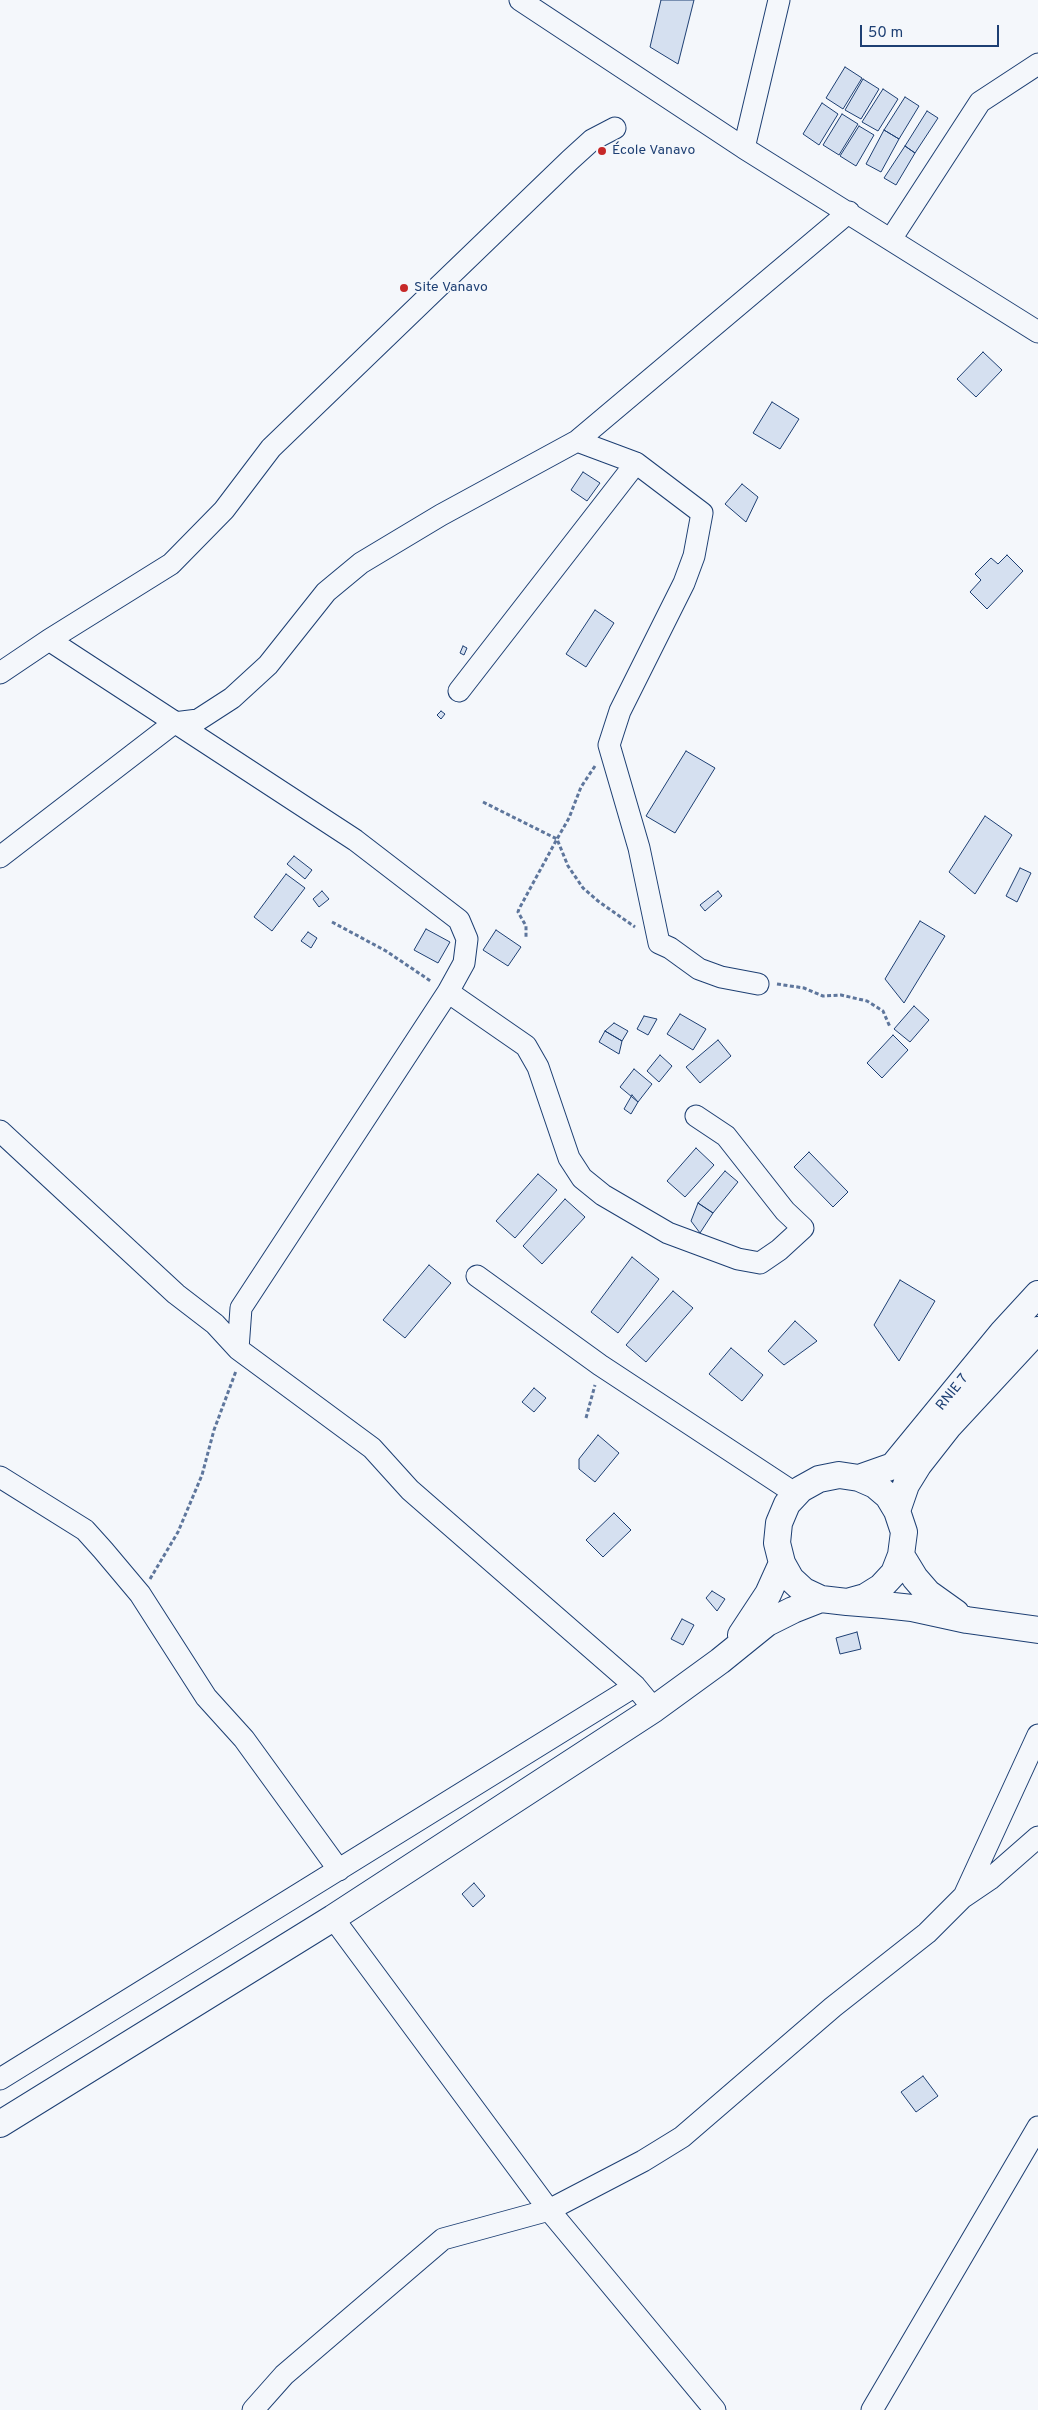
<!DOCTYPE html>
<html>
<head>
<meta charset="utf-8">
<style>
	body { margin:0 }
	#map { position:relative; width:1038px; height:2410px; overflow:hidden; background:#f4f7fb; font-family:Overpass,sans-serif }
	canvas { display:block }
	.scale { position:absolute; left:860px; top:25px; width:139px; height:22px; box-sizing:border-box; border:2px solid #1d3f73; border-top:0; padding-left:6px; font-size:15px; line-height:18px; white-space:nowrap; color:#1d3f73; -webkit-text-stroke:4px #f4f7fb; paint-order:stroke }
</style>
</head>
<body>
<div id="map">
<canvas width="1038" height="2410"></canvas>
<div class="scale">50 m</div>
</div>
<script>
const g = document.querySelector('canvas').getContext('2d');
g.lineJoin = 'round';
function fill(path, color) {
  g.fillStyle = color;
  g.fill(path, 'evenodd');
}
function poly(rows) {
  const path = new Path2D();
  for (const r of rows) {
    path.moveTo(r[0], r[1]);
    for (let i = 2; i < r.length; i += 2) path.lineTo(r[i], r[i + 1]);
  }
  return path;
}
function stroke(path, color, width, dash) {
  g.strokeStyle = color;
  g.lineWidth = width;
  g.lineCap = dash ? 'butt' : 'round';
  g.setLineDash(dash || []);
  g.stroke(path);
}
function drawText(font, color, halo, rows, align = 'center') {
  g.font = font + ' Overpass,sans-serif';
  g.lineWidth = 4;
  g.setLineDash([]);
  g.textBaseline = 'middle';
  g.strokeStyle = halo;
  g.fillStyle = color;
  for (const [text, x, y, turn = 0] of rows) {
    g.save();
    g.translate(x, y);
    g.rotate((+turn || 0) * Math.PI / 180);
    g.textAlign = isNaN(turn) ? turn : align;
    if (halo) g.strokeText(text, 0, 0);
    g.fillText(text, 0, 0);
    g.restore();
  }
}
const building = poly([
	[661,0,694,0,678,64,650,47,661,0],
	[845,67,862,78,843,109,826,98,845,67],
	[863,79,879,89,861,119,845,110,863,79],
	[883,89,898,99,878,131,862,122,883,89],
	[905,97,919,106,899,139,884,130,905,97],
	[822,103,838,114,819,145,803,134,822,103],
	[927,111,938,118,915,153,905,146,927,111],
	[842,114,858,124,839,155,823,145,842,114],
	[859,126,874,135,856,166,840,156,859,126],
	[884,130,899,139,881,172,866,164,884,130],
	[905,146,915,153,896,185,884,178,905,146],
	[983,352,1002,370,976,397,957,379,983,352],
	[772,402,799,419,780,449,753,433,772,402],
	[583,472,600,483,587,501,571,490,583,472],
	[742,484,758,497,746,522,725,504,742,484],
	[1007,555,1023,571,987,609,970,592,981,580,975,574,991,558,998,564,1007,555],
	[595,610,614,623,586,667,566,654,595,610],
	[463,646,467,648,464,655,460,653,463,646],
	[441,711,445,714,441,719,437,715,441,711],
	[686,751,715,768,675,833,646,816,686,751],
	[985,816,1012,835,975,894,949,872,985,816],
	[294,856,312,870,305,879,287,864,294,856],
	[1020,868,1031,873,1017,902,1006,896,1020,868],
	[286,874,305,888,272,931,254,917,286,874],
	[322,891,329,899,319,907,313,899,322,891],
	[718,891,722,896,705,911,700,905,718,891],
	[920,921,945,936,904,1003,885,979,920,921],
	[426,929,450,942,438,963,414,950,426,929],
	[496,930,521,947,508,966,483,950,496,930],
	[308,932,317,938,311,948,301,941,308,932],
	[914,1006,929,1020,910,1042,894,1029,914,1006],
	[680,1014,706,1029,693,1050,667,1034,680,1014],
	[644,1016,657,1019,648,1035,637,1029,644,1016],
	[614,1023,628,1031,622,1041,605,1031,614,1023],
	[605,1031,622,1041,619,1054,599,1042,605,1031],
	[893,1035,908,1050,882,1078,867,1063,893,1035],
	[718,1040,731,1056,700,1083,686,1067,718,1040],
	[660,1055,672,1066,659,1082,647,1071,660,1055],
	[634,1069,652,1084,638,1102,620,1087,634,1069],
	[632,1095,638,1102,631,1114,624,1109,632,1095],
	[696,1148,714,1165,685,1197,667,1181,696,1148],
	[809,1152,848,1192,833,1207,794,1167,809,1152],
	[725,1171,738,1182,713,1213,698,1203,725,1171],
	[538,1174,557,1190,515,1238,496,1221,538,1174],
	[565,1199,585,1217,542,1264,523,1246,565,1199],
	[698,1203,713,1213,700,1233,691,1221,698,1203],
	[632,1257,659,1279,618,1333,591,1312,632,1257],
	[429,1265,451,1283,405,1338,383,1320,429,1265],
	[900,1280,935,1301,899,1361,874,1325,900,1280],
	[673,1291,693,1308,646,1362,626,1345,673,1291],
	[795,1321,817,1341,784,1365,768,1351,795,1321],
	[731,1348,763,1375,742,1401,709,1374,731,1348],
	[534,1388,546,1398,534,1412,522,1402,534,1388],
	[598,1435,619,1453,595,1482,579,1469,579,1459,598,1435],
	[614,1513,631,1530,603,1557,586,1540,614,1513],
	[712,1591,725,1599,717,1611,706,1598,712,1591],
	[682,1619,694,1625,683,1645,671,1639,682,1619],
	[857,1632,861,1649,840,1654,836,1638,857,1632],
	[474,1883,485,1896,473,1907,462,1894,474,1883],
	[923,2076,938,2096,916,2112,901,2092,923,2076]
]);
const path = poly([
	[595,766,581,787,569,818,557,839,568,866,583,888,598,901,635,927],
	[483,802,557,839,519,909,518,912,526,926,526,937],
	[332,922,386,951,432,982],
	[777,984,804,988,823,996,841,995,867,1001,883,1011,890,1027],
	[586,1418,595,1385],
	[150,1579,178,1532,202,1475,214,1430,236,1371]
]);
const minor = poly([
	[520,0,744,148,1038,332],
	[744,148,779,0],
	[891,239,980,102,1038,64],
	[577,441,636,463,702,513,694,556,684,583,620,711,609,745,639,848,659,943,670,948,699,969,721,977,758,984],
	[49,640,355,840,459,920,467,939,464,963,448,992,241,1308,238,1349],
	[0,673,49,640,171,564,224,510,271,448,570,160,592,140,615,128],
	[459,691,636,463],
	[0,857,174,723,198,720,232,698,268,665,326,592,361,563,441,515,577,441,849,212],
	[448,992,526,1046,538,1067,569,1158,582,1178,603,1195,668,1233,738,1259,760,1263,779,1250,803,1228,785,1211,726,1136,696,1116],
	[0,1131,176,1294,215,1324,238,1349,372,1448,410,1490,635,1686,654,1709],
	[477,1276,600,1365,796,1494],
	[0,1477,85,1530,103,1550,140,1594,206,1697,244,1739,339,1870],
	[964,1896,1038,1735],
	[333,1918,549,2210,715,2410],
	[0,2079,635,1686],
	[253,2410,284,2375,443,2239,549,2210,643,2161,682,2137,833,2007,927,1933,962,1898,990,1879,1038,1837],
	[872,2410,1038,2127]
]);
const major = poly([
	[859,1478,893,1466,1003,1332,1038,1294],
	[897,1511,906,1485,919,1464,948,1427,1038,1330],
	[901,1555,915,1578,928,1593,956,1613],
	[847,1602,865,1597,881,1587,894,1573,901,1555,904,1532,897,1511,888,1496,875,1485,859,1478,839,1475,819,1479,801,1489,787,1504,779,1523,777,1543,782,1563,791,1579,804,1591,821,1599,847,1602,884,1605,912,1608,967,1620,1038,1630],
	[741,1635,768,1594,782,1563],
	[0,2124,333,1918,654,1709,720,1661,767,1623,793,1610,821,1599]
]);
const markers = [
	[602,151,5,"#c62828"],
	[404,288,5,"#c62828"]
];
const poiNames = [
	["École Vanavo",612,151],
	["Site Vanavo",414,288]
];
const streetNames = [
	["RNIE 7",953,1393,-51]
];
fill(building, '#d5e0f0');
stroke(building, '#1d3f73', 1);
stroke(minor, '#1d3f73', 23);
stroke(major, '#1d3f73', 28);
stroke(path, '#5e769c', 3, [4, 2.5]);
stroke(minor, '#f4f7fb', 21);
stroke(major, '#f4f7fb', 26);
for (const [x, y, r, color] of markers) {
  const dot = new Path2D();
  dot.arc(x, y, r, 0, 2 * Math.PI);
  g.fillStyle = color;
  g.fill(dot);
  stroke(dot, '#f4f7fb', 2);
}
drawText('14px', '#1d3f73', '#f4f7fb', poiNames, 'left');
drawText('14px', '#1d3f73', '#f4f7fb', streetNames);
</script>
</body>
</html>
